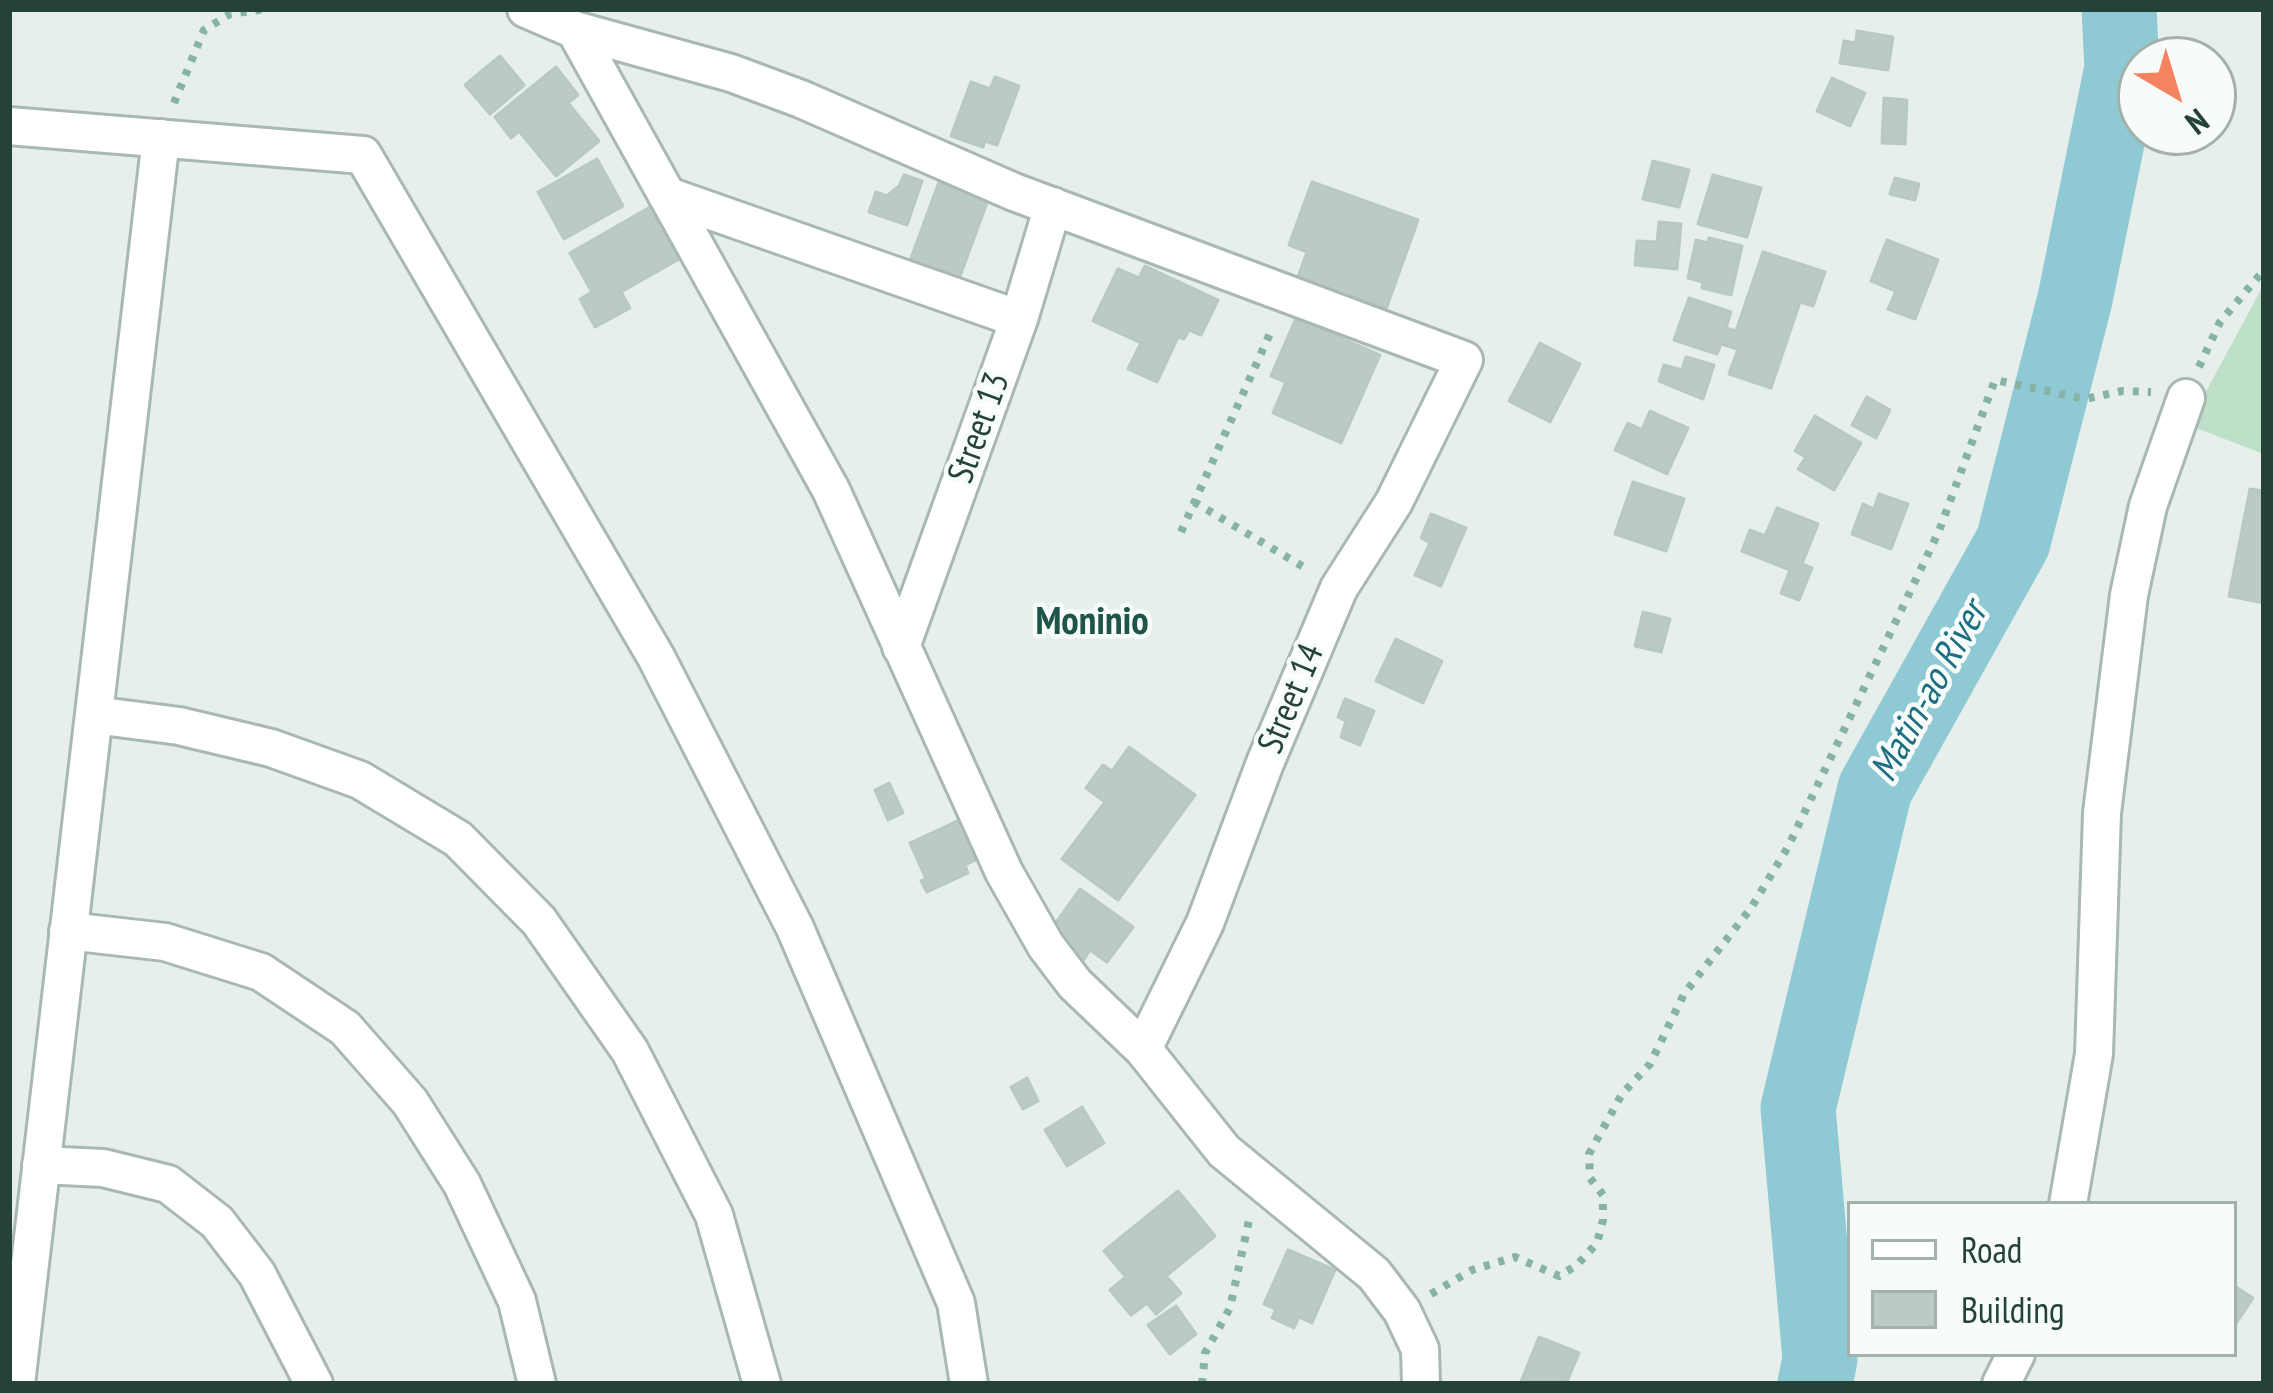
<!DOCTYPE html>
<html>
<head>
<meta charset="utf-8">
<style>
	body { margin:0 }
	#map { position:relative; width:2273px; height:1393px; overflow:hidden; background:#e6efeb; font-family:"PT Sans Narrow",sans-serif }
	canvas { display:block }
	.frame { position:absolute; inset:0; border:12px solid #24423a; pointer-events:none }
	.legend { position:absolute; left:1847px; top:1201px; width:390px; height:156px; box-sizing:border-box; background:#f7fbf9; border:3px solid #a3b1ad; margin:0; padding:15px 21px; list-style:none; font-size:36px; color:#24423a }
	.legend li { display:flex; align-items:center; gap:24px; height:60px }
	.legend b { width:60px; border:3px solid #a3b1ad }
	.north { position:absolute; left:2117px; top:36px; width:120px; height:120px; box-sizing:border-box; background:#f7fbf9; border:3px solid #a3b1ad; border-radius:50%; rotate:142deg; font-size:33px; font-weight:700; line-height:48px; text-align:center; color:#24423a }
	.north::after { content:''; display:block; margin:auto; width:42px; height:54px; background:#f4845f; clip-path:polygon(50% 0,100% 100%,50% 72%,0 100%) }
</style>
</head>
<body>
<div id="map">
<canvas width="2273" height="1393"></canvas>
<div class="frame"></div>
<ul class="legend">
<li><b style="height:15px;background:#fff"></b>Road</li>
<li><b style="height:33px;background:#bbcac4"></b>Building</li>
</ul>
<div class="north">N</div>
</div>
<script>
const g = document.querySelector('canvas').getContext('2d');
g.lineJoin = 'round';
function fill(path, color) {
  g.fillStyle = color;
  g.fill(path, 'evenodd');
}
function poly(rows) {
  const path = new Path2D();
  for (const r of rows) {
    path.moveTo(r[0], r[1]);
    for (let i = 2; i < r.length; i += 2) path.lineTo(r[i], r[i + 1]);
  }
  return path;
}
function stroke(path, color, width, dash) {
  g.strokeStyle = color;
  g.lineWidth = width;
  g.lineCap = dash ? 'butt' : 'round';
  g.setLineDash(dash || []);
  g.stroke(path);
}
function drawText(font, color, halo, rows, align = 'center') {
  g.font = font + ' "PT Sans Narrow",sans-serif';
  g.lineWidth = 9;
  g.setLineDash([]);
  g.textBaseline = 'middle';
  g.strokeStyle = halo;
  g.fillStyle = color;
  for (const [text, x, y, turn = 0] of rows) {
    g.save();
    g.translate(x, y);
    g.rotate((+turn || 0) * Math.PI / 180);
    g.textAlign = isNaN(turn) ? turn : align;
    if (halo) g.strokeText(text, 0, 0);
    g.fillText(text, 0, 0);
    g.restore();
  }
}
const green = poly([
	[2264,284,2264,454,2188,425]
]);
const river = poly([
	[1815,1384,1820,1359,1798,1108,1875,789,2013,542,2075,299,2122,68,2119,9]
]);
const building = poly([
	[1857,31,1893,37,1888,70,1840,63,1844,41,1856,43,1857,31],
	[500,56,524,85,490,114,465,85,500,56],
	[556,67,578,95,568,103,599,141,556,176,519,131,511,138,495,117,556,67],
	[995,77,1019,86,997,145,985,141,983,147,951,136,971,82,990,89,995,77],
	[1832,78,1865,93,1850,126,1817,111,1832,78],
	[1884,98,1907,100,1905,144,1882,143,1884,98],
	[597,159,623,206,564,239,538,192,597,159],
	[1653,161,1689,170,1679,207,1643,199,1653,161],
	[904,175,922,181,907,225,869,212,876,192,887,196,899,186,904,175],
	[1713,175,1761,188,1747,237,1698,224,1713,175],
	[1895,178,1919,184,1915,200,1890,194,1895,178],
	[939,182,988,200,959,279,910,261,939,182],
	[1312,182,1418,220,1385,312,1297,280,1307,252,1289,245,1312,182],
	[652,206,681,258,621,292,630,308,595,327,580,299,592,292,570,253,652,206],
	[1659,222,1681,224,1677,269,1635,265,1637,241,1657,242,1659,222],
	[1709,238,1742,246,1731,295,1702,288,1703,282,1688,278,1696,240,1708,243,1709,238],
	[1887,240,1938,260,1915,319,1888,309,1896,291,1871,281,1887,240],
	[1763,252,1825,272,1813,306,1800,302,1771,388,1729,374,1738,349,1721,344,1717,354,1674,340,1689,298,1731,312,1726,328,1736,331,1763,252],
	[1145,266,1218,300,1201,335,1189,330,1184,339,1178,337,1157,382,1128,369,1141,343,1093,321,1118,269,1139,278,1145,266],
	[1296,318,1380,355,1341,443,1273,413,1286,382,1271,376,1296,318],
	[1540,343,1580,364,1550,422,1509,401,1540,343],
	[1686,357,1714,365,1703,399,1659,381,1664,365,1682,370,1686,357],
	[1867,397,1890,410,1876,438,1852,425,1867,397],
	[1650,411,1688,428,1667,474,1615,450,1628,423,1642,430,1650,411],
	[1815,416,1861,443,1834,490,1798,469,1806,457,1795,451,1815,416],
	[1633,482,1684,499,1666,551,1615,534,1633,482],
	[2250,489,2264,491,2264,603,2229,596,2250,489],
	[1879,494,1908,504,1891,549,1852,534,1863,504,1874,509,1879,494],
	[1777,508,1818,524,1802,564,1812,568,1799,600,1781,593,1790,570,1742,551,1750,530,1765,536,1777,508],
	[1431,514,1466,528,1441,586,1415,575,1430,543,1421,538,1431,514],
	[1643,612,1670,619,1661,652,1635,646,1643,612],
	[1396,639,1442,661,1423,703,1376,681,1396,639],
	[1345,699,1374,711,1360,745,1341,737,1346,721,1338,717,1345,699],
	[1129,747,1195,795,1118,900,1062,859,1105,802,1086,788,1103,765,1112,771,1129,747],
	[889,783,903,813,888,820,875,790,889,783],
	[966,817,984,856,965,865,968,873,927,892,921,881,926,879,910,843,966,817],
	[1080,889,1133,927,1107,962,1090,950,1083,961,1047,935,1080,889],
	[1027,1078,1038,1101,1023,1109,1011,1087,1027,1078],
	[1082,1107,1104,1143,1067,1166,1045,1130,1082,1107],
	[1178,1191,1215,1236,1166,1276,1181,1293,1156,1314,1147,1303,1131,1315,1110,1290,1126,1277,1104,1251,1178,1191],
	[1288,1250,1335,1270,1312,1323,1299,1317,1294,1328,1272,1318,1276,1309,1264,1304,1288,1250],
	[2234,1286,2253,1298,2235,1325,2234,1324,2234,1286],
	[1176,1306,1196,1334,1170,1354,1148,1325,1176,1306],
	[1539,1337,1579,1353,1566,1384,1520,1384,1539,1337]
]);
const path = poly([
	[174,103,204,30,230,14,266,9],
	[2199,367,2220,322,2264,270],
	[1194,502,1307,569],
	[1181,532,1272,329],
	[1431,1294,1472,1270,1515,1257,1559,1276,1577,1265,1597,1243,1603,1220,1603,1195,1590,1178,1589,1154,1622,1094,1650,1064,1684,994,1751,908,1788,847,1939,531,1995,380,2085,399,2122,391,2151,392],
	[1202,1384,1205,1353,1230,1308,1249,1220]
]);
const street = poly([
	[526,9,575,30,731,73,801,99,1014,192,1464,360,1394,502,1339,588,1265,763,1205,923,1143,1049],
	[575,30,831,490,1004,872,1046,946,1075,984,1143,1049,1224,1151,1374,1274,1402,1311,1420,1349,1421,1384],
	[9,126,363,155,656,657,795,928,956,1303,969,1384],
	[671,197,1019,319],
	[901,647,1019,319,1053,206],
	[94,715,179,726,271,748,360,780,458,839,539,921,630,1051,714,1215,762,1384],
	[68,931,165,942,261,972,345,1028,410,1102,462,1184,517,1301,537,1384],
	[41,1165,103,1168,168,1184,217,1222,257,1274,314,1384],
	[2068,1204,2094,1054,2102,813,2129,595,2148,506,2186,398],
	[16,1384,161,138],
	[2001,1384,2016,1354]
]);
const streetNames = [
	["Street 13",980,428,-70],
	["Street 14",1292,699,-67]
];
const neighbourhoodNames = [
	["Moninio",1092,623]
];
const waterNames = [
	["Matin-ao River",1930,692,-61]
];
fill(green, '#bfe0c8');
stroke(river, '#8ec9d4', 75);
fill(building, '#bbcac4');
stroke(building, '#b8c9c2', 3);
stroke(street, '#a8b8b2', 42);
stroke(path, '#86b3a5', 8, [6, 9]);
stroke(street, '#fff', 36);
drawText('36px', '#24423a', '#f7fbf9', streetNames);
drawText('bold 39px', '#1f5548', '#f7fbf9', neighbourhoodNames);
drawText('italic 39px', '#1c6f80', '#f7fbf9', waterNames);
</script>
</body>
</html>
